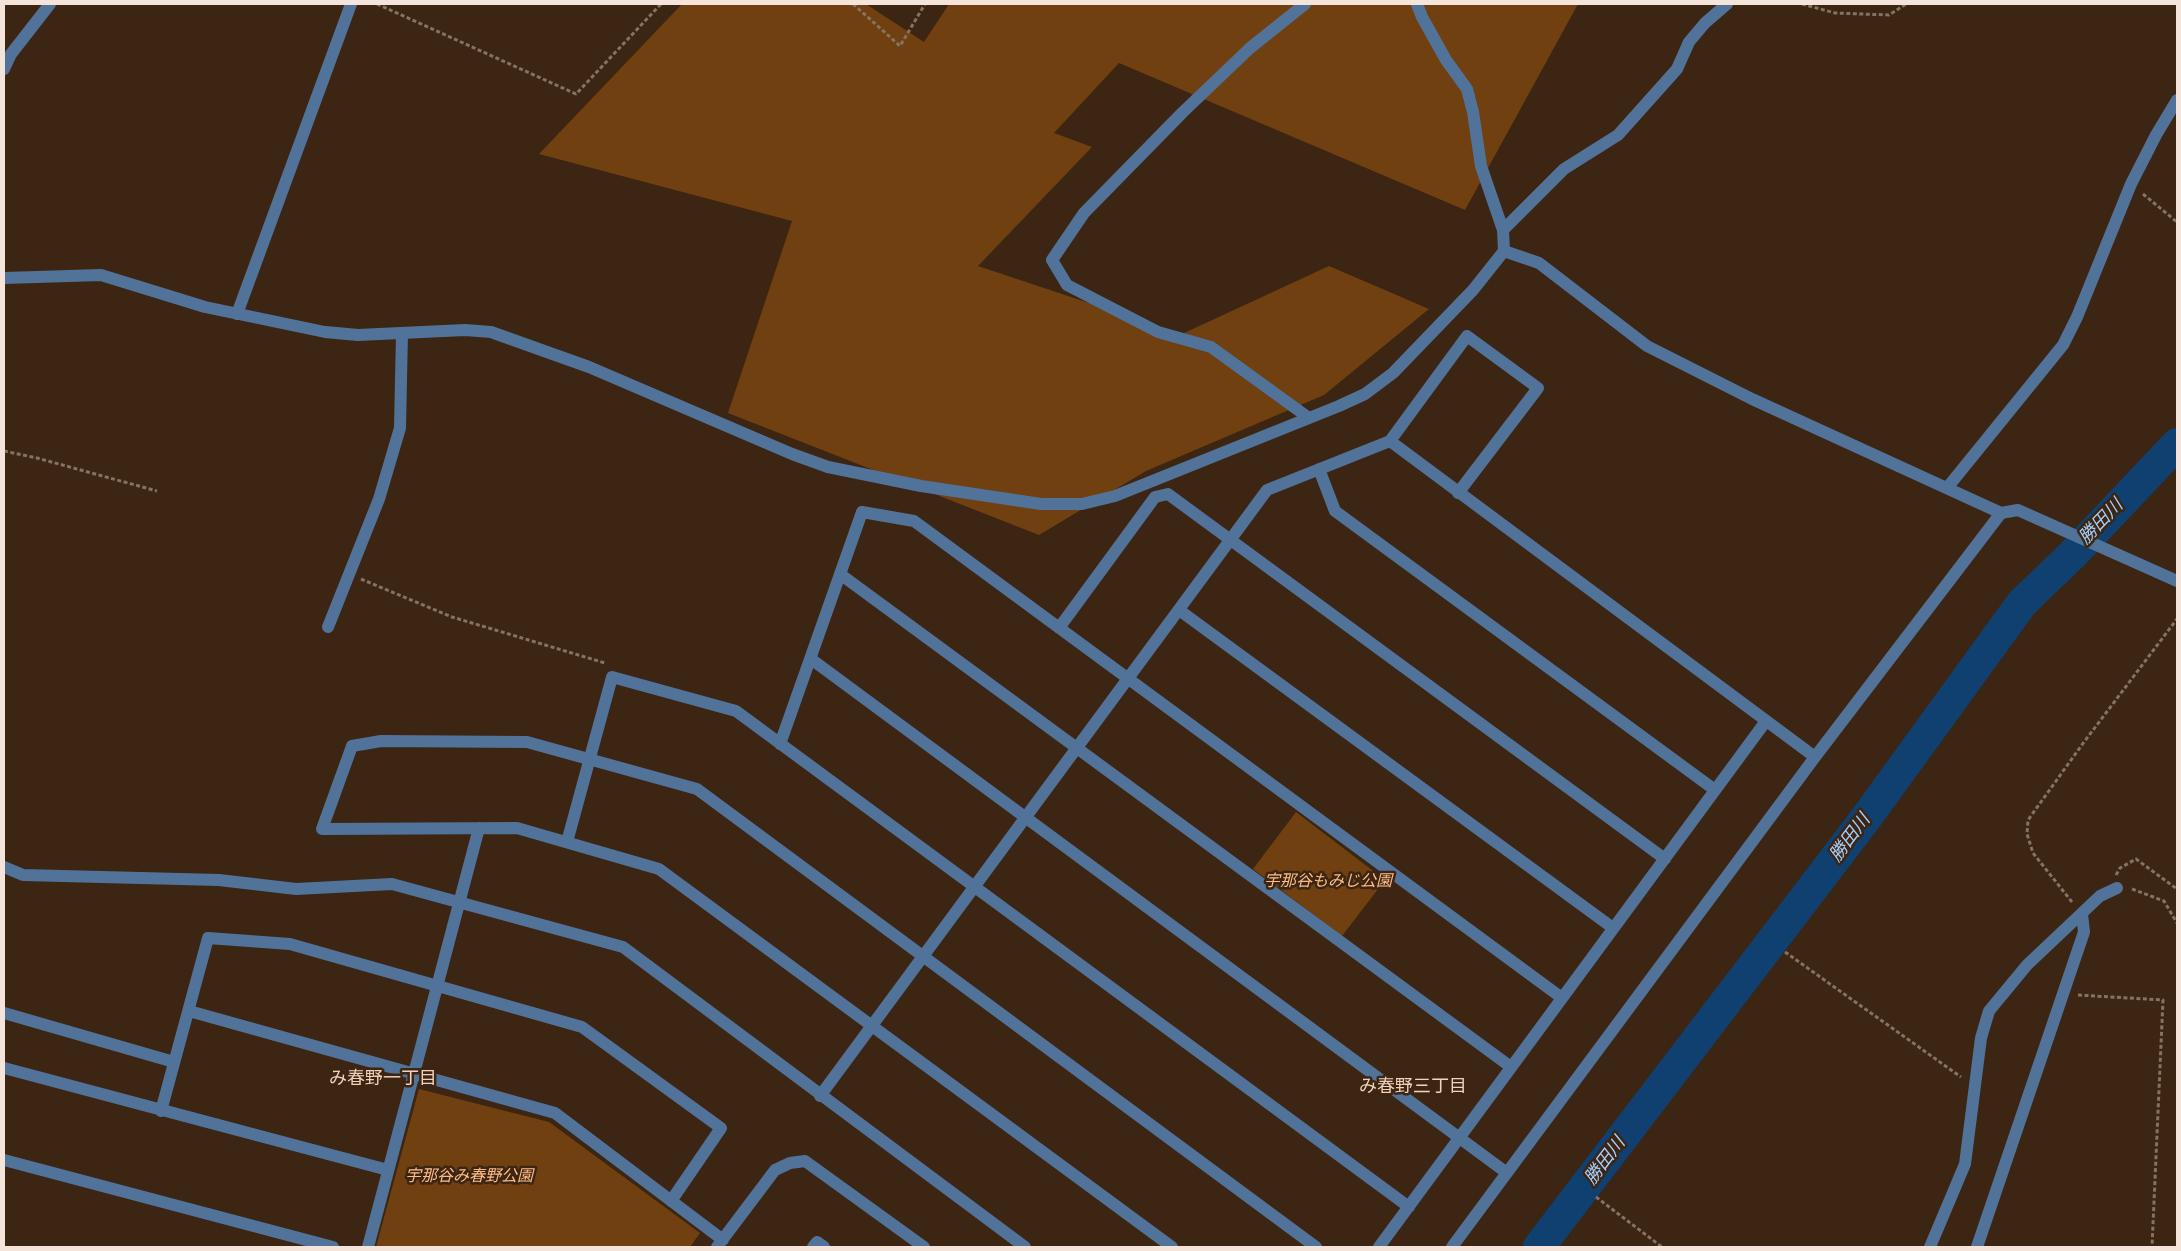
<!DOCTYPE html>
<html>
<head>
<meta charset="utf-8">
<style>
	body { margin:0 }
	#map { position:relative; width:2181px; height:1251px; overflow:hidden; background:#3c2512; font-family:"Zilla Slab",serif }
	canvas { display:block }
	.frame { position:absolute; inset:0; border:5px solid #f4e4d9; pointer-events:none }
</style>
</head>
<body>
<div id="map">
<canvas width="2181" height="1251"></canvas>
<div class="frame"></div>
</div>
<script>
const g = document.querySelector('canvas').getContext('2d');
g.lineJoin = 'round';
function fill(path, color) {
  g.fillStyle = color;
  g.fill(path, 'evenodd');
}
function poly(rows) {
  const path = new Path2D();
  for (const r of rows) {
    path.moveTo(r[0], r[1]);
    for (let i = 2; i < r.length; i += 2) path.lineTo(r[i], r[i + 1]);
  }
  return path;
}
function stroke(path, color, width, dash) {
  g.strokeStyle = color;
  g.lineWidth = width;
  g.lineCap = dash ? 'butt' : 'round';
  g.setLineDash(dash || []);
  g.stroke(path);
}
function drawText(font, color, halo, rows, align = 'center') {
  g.font = font + ' "Zilla Slab","Noto Sans JP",serif';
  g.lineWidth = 5;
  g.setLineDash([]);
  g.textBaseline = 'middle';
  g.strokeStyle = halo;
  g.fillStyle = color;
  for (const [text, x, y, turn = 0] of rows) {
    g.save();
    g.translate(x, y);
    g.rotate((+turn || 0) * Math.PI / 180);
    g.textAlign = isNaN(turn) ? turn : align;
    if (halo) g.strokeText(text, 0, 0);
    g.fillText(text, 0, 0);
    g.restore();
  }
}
const green = poly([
	[682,4,866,4,924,42,949,4,1578,4,1465,210,1119,63,1054,133,1092,147,978,266,1182,334,1329,266,1429,309,1324,395,1146,471,1039,535,728,413,792,221,539,154],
	[1296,812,1385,880,1342,936,1253,869],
	[419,1089,549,1122,700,1233,690,1247,376,1247]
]);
const river = poly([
	[1539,1247,1866,818,2022,603,2072,555,2177,444]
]);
const path = poly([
	[377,4,576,94,661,4],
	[853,4,900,46,925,4],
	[1802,4,1835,13,1889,15,1906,4],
	[2143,194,2177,222],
	[4,451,37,458,157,491],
	[361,579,452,617,605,663],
	[2116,875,2120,868,2136,859,2177,889],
	[2132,889,2164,901,2177,923],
	[2072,902,2033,853,2027,834,2028,820,2084,742,2177,619],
	[1785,952,1961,1077],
	[2078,995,2163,1000,2152,1247],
	[1596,1197,1662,1247]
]);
const minor = poly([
	[1305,4,1250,48,1183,112,1084,213,1052,260,1067,285,1158,332,1211,347,1309,418],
	[1417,4,1422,17,1446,60,1467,89,1473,112,1481,166,1503,230],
	[4,69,11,54,50,4],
	[1504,251,1503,230,1564,169,1618,135,1677,69,1689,42,1705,23,1727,4],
	[4,278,101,275,205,307,325,332,358,335,465,330,491,332,589,367,792,454,828,467,921,486,1041,504,1082,504,1115,496,1339,406,1365,394,1393,373,1473,290,1504,251,1539,263,1647,346,1752,399,2001,513,2018,510,2177,581],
	[237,314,351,4],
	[1390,441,1815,757],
	[1319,469,1335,511,1715,790],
	[1947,488,2063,345,2077,317,2131,184,2156,135,2177,100],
	[840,574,1511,1067],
	[1179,610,1613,928],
	[328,627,379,499,400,428,402,333],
	[1059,628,1155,497,1168,494,1665,859],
	[811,659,1507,1173],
	[780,744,862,512,914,521,1562,998],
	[567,842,612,677,736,711,1409,1207],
	[4,867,23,875,219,880,296,889,392,884,623,947,1025,1247],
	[189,1011,555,1113,723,1240],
	[4,1013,174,1062],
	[4,1068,388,1170],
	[820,1096,1267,490,1390,441,1467,336,1538,388,1458,493],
	[161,1111,208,938,290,944,582,1027,721,1128,671,1201],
	[4,1160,333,1247],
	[368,1247,479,828],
	[717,1247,775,1170,790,1163,805,1161,924,1247],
	[813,1247,817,1242,824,1247],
	[1172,1247,659,869,517,828,322,829,352,746,381,741,527,742,697,789,1316,1247],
	[1379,1247,1766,721],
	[1452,1247,1815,757,2001,513],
	[1930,1247,1965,1164,1981,1038,1989,1011,2027,965,2100,896,2117,888],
	[1977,1247,2084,932,2082,914]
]);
const parkNames = [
	["宇那谷もみじ公園",1328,881],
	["宇那谷み春野公園",469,1176]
];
const waterNames = [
	["勝田川",2101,522,-46],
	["勝田川",1850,838,-53],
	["勝田川",1605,1161,-53]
];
const neighbourhoodNames = [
	["み春野一丁目",383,1079],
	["み春野三丁目",1413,1087]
];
fill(green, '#704011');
stroke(river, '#0f4070', 32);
stroke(path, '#867263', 3, [4, 2.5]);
stroke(minor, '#517399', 12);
drawText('italic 16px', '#fdbb87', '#3c2512', parkNames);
drawText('italic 18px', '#a7cefb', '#3c2512', waterNames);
drawText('18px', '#f1d3bb', '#3c2512', neighbourhoodNames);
</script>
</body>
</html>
